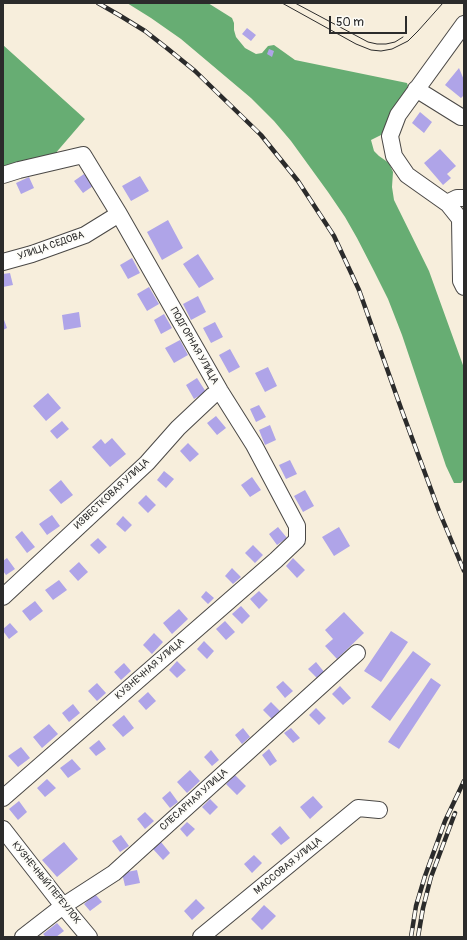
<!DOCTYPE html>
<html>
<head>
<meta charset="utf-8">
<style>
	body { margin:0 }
	#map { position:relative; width:467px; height:940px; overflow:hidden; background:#f7eedc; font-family:Pangolin,sans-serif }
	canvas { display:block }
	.frame { position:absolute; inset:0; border:4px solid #2b2b2b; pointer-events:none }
	.scale { position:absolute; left:329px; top:16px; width:78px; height:18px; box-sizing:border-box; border:2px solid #2b2b2b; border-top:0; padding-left:5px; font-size:12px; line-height:14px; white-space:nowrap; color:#2b2b2b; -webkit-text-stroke:3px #fdfcf7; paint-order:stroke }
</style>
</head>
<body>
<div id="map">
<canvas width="467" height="940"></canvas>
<div class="frame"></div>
<div class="scale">50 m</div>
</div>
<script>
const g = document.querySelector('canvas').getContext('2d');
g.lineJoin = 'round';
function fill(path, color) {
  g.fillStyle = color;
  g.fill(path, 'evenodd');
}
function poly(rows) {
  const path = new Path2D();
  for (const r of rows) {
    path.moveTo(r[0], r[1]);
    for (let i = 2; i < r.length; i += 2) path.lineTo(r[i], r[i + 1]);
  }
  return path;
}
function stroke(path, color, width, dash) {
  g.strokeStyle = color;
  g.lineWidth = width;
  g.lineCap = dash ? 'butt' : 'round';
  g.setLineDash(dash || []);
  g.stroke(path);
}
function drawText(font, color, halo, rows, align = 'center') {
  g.font = font + ' Pangolin,sans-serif';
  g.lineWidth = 3.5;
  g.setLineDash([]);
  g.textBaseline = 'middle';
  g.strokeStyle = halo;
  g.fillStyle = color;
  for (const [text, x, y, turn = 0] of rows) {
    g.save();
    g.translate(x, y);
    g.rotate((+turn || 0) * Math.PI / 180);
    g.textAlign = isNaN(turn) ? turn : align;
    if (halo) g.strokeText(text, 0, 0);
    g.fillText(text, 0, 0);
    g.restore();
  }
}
const forest = poly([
	[127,3,208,3,232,18,234,23,234,30,236,37,245,48,256,54,262,53,268,46,274,45,295,60,407,83,408,86,381,135,371,140,374,151,379,156,389,163,393,172,392,187,394,200,429,271,464,368,464,479,461,483,454,483,446,466,402,335,388,299,374,271,357,238,345,217,328,192,291,141,274,121,251,98,181,39,151,18],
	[3,45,85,119,54,155,3,170]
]);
const building = poly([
	[247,28,256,35,251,41,242,34],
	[269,49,274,51,272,57,267,54],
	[459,68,464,80,464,95,461,98,445,85],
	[420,112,432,122,424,133,412,123],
	[440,149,456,166,447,174,451,178,443,185,424,163],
	[84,174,93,186,83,193,74,181],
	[140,176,149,191,131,201,122,186],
	[29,177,34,188,21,194,16,183],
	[168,220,183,248,162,260,147,232],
	[198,254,214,279,199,288,183,264],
	[132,258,140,273,128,279,120,265],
	[10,273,13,285,3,287,3,274],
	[149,287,159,304,147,311,137,294],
	[198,296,206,312,191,320,183,304],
	[79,312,81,327,64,330,62,315],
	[164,314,172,328,161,334,154,320],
	[3,317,7,328,3,330],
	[215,322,223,337,211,343,203,328],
	[180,340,188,355,174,363,165,348],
	[230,349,240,367,229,373,219,355],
	[268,367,277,386,265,392,255,373],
	[197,378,206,392,194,399,186,385],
	[48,393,61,408,46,421,33,406],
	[259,405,266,417,256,422,250,409],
	[216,416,226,428,217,435,207,423],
	[62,421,69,429,57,439,50,431],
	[270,425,276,440,265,445,259,430],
	[112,438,126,454,110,467,92,447,101,439,105,444],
	[188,443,199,454,190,462,180,451],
	[290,460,297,474,286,479,279,465],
	[164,471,174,479,166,488,157,480],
	[252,477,261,490,250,497,241,485],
	[61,480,73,495,61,504,49,490],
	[305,490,314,506,303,512,294,496],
	[146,495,156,505,148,513,138,503],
	[52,515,60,526,47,535,39,524],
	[123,516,132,525,125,532,116,524],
	[278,527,287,538,277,545,269,534],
	[339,527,350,546,334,556,322,537],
	[22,531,35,547,27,553,15,537],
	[98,538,107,547,99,554,90,545],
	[253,545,263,555,255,563,245,553],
	[7,558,15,569,6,575,3,571,3,561],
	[293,558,305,570,297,578,286,566],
	[79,562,88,572,78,581,69,571],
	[232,568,241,577,233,584,225,576],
	[59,580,67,590,53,600,45,590],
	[206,591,214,598,208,604,201,597],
	[259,591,268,600,259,609,250,599],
	[35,601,43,611,30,621,22,611],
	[241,606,250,616,242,624,232,614],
	[179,609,188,619,172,634,163,623],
	[344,612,364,633,337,659,325,646,333,639,325,630],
	[225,621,235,632,226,640,216,629],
	[10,623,18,632,9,639,3,631,3,629],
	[391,631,408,642,381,682,364,671],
	[154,633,163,642,152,654,143,645],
	[204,641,214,651,207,659,197,649],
	[413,651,431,664,390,721,371,707],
	[177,661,186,670,177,678,169,670],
	[316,662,325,673,318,679,308,669],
	[124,663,131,671,121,680,114,672],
	[431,678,441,685,399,749,388,742],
	[283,681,293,691,285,698,276,687],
	[97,683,106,693,97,701,88,691],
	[340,686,351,698,343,705,332,694],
	[148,692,156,701,146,710,138,701],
	[271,702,280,711,272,719,263,710],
	[73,704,80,713,69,722,62,713],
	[316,708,326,718,319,725,309,715],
	[124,715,134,728,123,737,112,725],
	[49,724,58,734,42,748,33,737],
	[243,728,250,737,242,744,235,735],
	[291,728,300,738,293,743,284,733],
	[99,740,106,749,96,756,89,748],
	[21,747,30,758,18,767,8,756],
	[269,749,277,761,270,766,262,755],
	[211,750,219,760,212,766,204,757],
	[72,759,81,769,68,778,60,768],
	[190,770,200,781,187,793,177,782],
	[235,775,246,786,237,795,226,784],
	[47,779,56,788,45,797,37,788],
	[170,791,178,802,170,808,162,798],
	[313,796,323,807,310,819,300,807],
	[210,799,218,807,210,815,202,807],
	[19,801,27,812,18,820,9,809],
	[145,812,154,821,145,829,137,819],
	[187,822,195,829,187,837,180,829],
	[280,826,290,838,281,845,271,834],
	[121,835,129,846,120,852,112,841],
	[64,842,78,859,57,877,42,860],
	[161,842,170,853,163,860,153,849],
	[254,855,262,863,252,873,244,864],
	[137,870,140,883,125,886,122,873],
	[95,894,102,902,90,911,84,904],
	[196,899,205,908,192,920,184,911],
	[264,905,276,916,262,930,251,919],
	[57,923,64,931,56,937,46,937,43,934]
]);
const minor = poly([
	[464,24,398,115,390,136,394,156,407,175,448,204,460,219,461,281,464,287],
	[416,89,461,117,464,117],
	[3,175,19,170,83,155,119,214,220,391,254,445,297,526,297,540,276,560,3,798],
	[448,204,451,201,457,198,464,198],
	[3,262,32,254,85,235,119,214],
	[3,597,147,463,178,428,212,396,220,391],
	[3,829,63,906,89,937],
	[23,937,63,906,114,873,357,653],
	[201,937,358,808,379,810]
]);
const tram = poly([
	[282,3,356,44,371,50,381,51,392,49,408,41,418,31,443,3],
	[295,3,368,42,377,44,386,44,395,42,403,37]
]);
const rail = poly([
	[98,3,119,15,145,31,168,49,195,71,261,135,298,181,334,236,359,290,402,411,439,511,464,571],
	[411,937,416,906,425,876,445,821,464,781],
	[418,937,423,908,431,877,455,813]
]);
const streetNames = [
	["УЛИЦА СЕДОВА",51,246,-19],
	["ПОДГОРНАЯ УЛИЦА",194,346,60],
	["ИЗВЕСТКОВАЯ УЛИЦА",112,494,-43],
	["КУЗНЕЧНАЯ УЛИЦА",150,669,-41],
	["СЛЕСАРНАЯ УЛИЦА",194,800,-42],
	["МАССОВАЯ УЛИЦА",288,866,-39],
	["КУЗНЕЧНЫЙ ПЕРЕУЛОК",46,883,51]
];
fill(forest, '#67ad73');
fill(building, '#afa4e8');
stroke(minor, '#4a4846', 18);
stroke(minor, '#fff', 16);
stroke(tram, '#2b2b2b', 1);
stroke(rail, '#2b2b2b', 4.5);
stroke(rail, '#fdfcf7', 3, [9]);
drawText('10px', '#2b2b2b', '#fdfcf7', streetNames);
</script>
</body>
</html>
